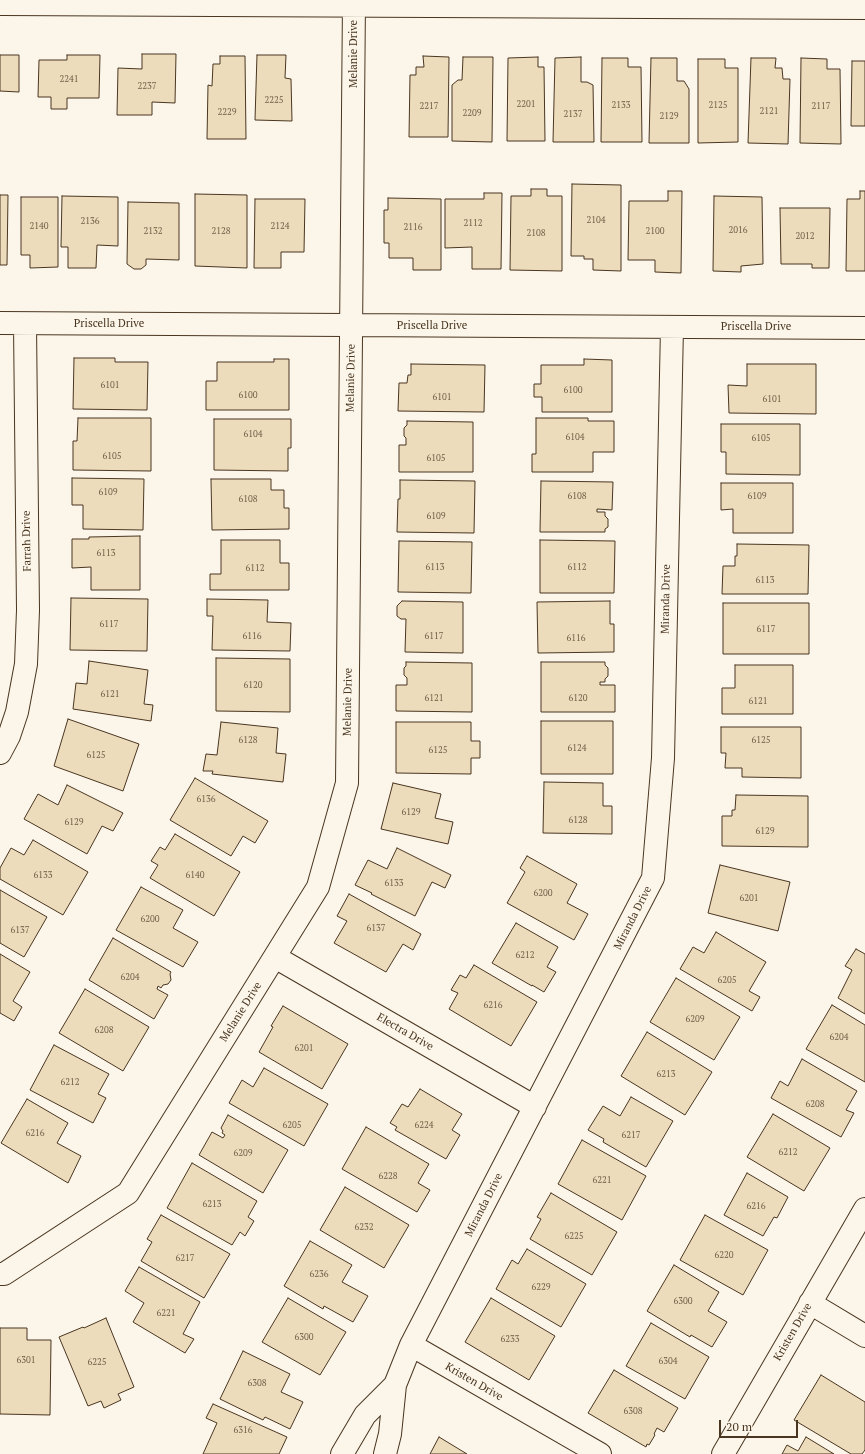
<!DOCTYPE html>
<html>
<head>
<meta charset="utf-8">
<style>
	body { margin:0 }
	#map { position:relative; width:865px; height:1454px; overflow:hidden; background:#fbf6e9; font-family:"PT Serif",serif }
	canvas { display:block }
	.scale { position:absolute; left:719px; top:1420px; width:79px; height:18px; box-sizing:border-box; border:2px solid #4a3520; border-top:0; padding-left:5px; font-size:12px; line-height:14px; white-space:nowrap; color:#4a3520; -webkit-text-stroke:3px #fbf6e9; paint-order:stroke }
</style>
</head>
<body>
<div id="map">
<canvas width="865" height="1454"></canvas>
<div class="scale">20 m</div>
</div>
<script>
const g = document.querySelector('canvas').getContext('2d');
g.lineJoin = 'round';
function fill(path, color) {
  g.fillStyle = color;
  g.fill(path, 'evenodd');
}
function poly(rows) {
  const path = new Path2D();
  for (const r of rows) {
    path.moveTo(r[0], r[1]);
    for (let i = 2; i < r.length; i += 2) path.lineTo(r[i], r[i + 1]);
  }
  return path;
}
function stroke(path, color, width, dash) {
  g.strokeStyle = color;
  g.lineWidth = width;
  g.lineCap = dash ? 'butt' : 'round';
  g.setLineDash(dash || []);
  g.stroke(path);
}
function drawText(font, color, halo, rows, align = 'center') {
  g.font = font + ' "PT Serif",serif';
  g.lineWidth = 3;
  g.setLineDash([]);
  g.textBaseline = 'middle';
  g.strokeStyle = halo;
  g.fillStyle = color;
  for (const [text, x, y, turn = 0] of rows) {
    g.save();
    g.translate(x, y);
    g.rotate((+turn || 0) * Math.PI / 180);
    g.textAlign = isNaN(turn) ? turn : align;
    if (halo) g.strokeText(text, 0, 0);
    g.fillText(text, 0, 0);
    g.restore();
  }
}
const building = poly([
	[142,54,176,54,175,103,152,102,152,115,117,115,118,68,142,69,142,54],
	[0,55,19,55,19,92,0,91,0,55],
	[67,55,100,55,99,98,67,98,67,109,51,109,51,97,38,97,39,60,67,60,67,55],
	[257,55,286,55,285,78,291,79,292,121,255,120,257,55],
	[220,56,245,56,246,139,207,139,208,85,212,86,213,64,220,64,220,56],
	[423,56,449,57,448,137,409,137,410,75,416,75,416,67,424,67,423,56],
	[463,57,493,57,492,142,452,141,452,85,458,80,462,80,463,57],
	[538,57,538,67,544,67,545,141,507,141,508,58,538,57],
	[581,57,581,82,587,82,593,85,594,142,553,142,555,58,581,57],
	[602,58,628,58,628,67,641,67,642,142,601,142,602,58],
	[651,58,677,58,677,81,684,81,689,89,689,143,649,143,651,58],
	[751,58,776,58,775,68,782,68,783,79,790,79,788,144,748,143,751,58],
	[801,58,827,59,827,69,840,69,841,144,800,143,801,58],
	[698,59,725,59,725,68,738,68,738,142,698,143,698,59],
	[852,61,865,61,865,126,851,126,852,61],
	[572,184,621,185,621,271,593,270,593,259,584,259,584,256,571,256,572,184],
	[531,189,547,189,547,196,562,196,562,271,510,270,511,196,531,196,531,189],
	[668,191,682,191,681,273,655,272,655,260,628,260,629,201,668,201,668,191],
	[860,191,865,191,865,271,846,271,847,199,860,199,860,191],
	[484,193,502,193,501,269,472,269,472,247,445,248,445,199,484,199,484,193],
	[195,194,247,195,247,268,195,266,195,194],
	[0,195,8,195,7,265,0,265,0,195],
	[62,196,118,197,118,246,97,245,96,268,68,268,68,247,61,247,62,196],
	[714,196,762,197,763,264,741,266,741,272,713,271,714,196],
	[21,197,58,197,58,267,30,268,30,255,21,255,21,197],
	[388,198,441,199,441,270,413,270,413,258,389,258,389,243,384,243,384,210,388,210,388,198],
	[255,199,305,199,304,252,281,252,281,268,254,268,255,199],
	[128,202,179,203,179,260,146,259,146,265,141,269,134,269,127,264,128,202],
	[780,208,830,208,829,268,812,268,812,264,781,264,780,208],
	[74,358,115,358,115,362,148,362,147,410,73,409,74,358],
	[274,359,289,359,289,410,206,410,206,381,217,381,217,362,274,362,274,359],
	[584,359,612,360,612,412,542,412,542,397,534,397,534,384,541,384,541,365,584,365,584,359],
	[411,364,485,365,484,412,398,411,399,383,407,383,408,375,411,375,411,364],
	[747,364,816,364,816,414,729,413,728,385,747,386,747,364],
	[78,418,151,418,151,471,73,470,73,441,77,441,78,418],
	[536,418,588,418,588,421,614,421,614,452,593,452,593,472,532,472,532,454,536,454,536,418],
	[214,419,291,419,291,448,288,448,288,471,214,470,214,419],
	[407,421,473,422,473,472,399,472,399,445,406,445,406,438,404,436,404,428,407,425,407,421],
	[721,424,800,424,800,475,726,474,726,452,721,452,721,424],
	[72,478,144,479,143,530,83,529,83,505,72,505,72,478],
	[211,479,271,479,271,490,284,490,284,508,289,508,289,529,212,530,211,479],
	[400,480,475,481,474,533,397,532,398,499,400,499,400,480],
	[541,481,613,482,612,510,597,509,597,512,605,512,605,516,608,519,608,527,605,529,605,532,540,532,541,481],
	[721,483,793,483,793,533,733,533,733,509,721,510,721,483],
	[140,536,140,590,91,590,91,567,72,568,72,539,89,539,89,537,140,536],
	[221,540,280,540,280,563,289,563,289,590,210,590,210,574,221,574,221,540],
	[540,540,615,541,614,593,540,593,540,540],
	[399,541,472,542,471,593,398,592,399,541],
	[737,544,809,545,808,594,722,594,723,566,735,566,735,556,737,556,737,544],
	[71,598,148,599,147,651,70,650,71,598],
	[207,599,268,600,267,622,291,623,290,651,212,650,213,616,207,616,207,599],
	[402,601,463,602,463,653,405,652,406,619,401,619,397,616,397,606,402,601],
	[610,601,610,624,614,624,614,652,538,653,537,602,610,601],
	[723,603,809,603,809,654,723,654,723,603],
	[216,658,290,659,290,712,216,711,216,658],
	[89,661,148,670,144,704,153,705,151,721,73,709,76,683,87,684,89,661],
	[406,662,472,663,472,712,396,711,396,685,407,685,407,678,404,675,404,668,406,666,406,662],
	[541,662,605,662,605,665,608,668,608,676,605,679,605,682,600,682,600,685,615,685,615,712,541,712,541,662],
	[735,665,793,665,793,714,722,714,722,688,735,688,735,665],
	[68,719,139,744,123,791,54,766,68,719],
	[541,721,613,721,613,774,541,774,541,721],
	[221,722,278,728,276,753,286,754,283,782,212,774,213,771,203,771,206,754,217,755,221,722],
	[396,722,471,722,471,741,480,741,480,758,471,758,471,774,396,773,396,722],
	[721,727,801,727,801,778,742,777,742,768,725,768,726,753,721,753,721,727],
	[195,778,268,821,255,843,243,836,231,856,170,820,195,778],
	[544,782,603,783,603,806,612,806,612,834,543,833,544,782],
	[393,783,441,794,435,818,453,822,448,844,381,829,393,783],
	[67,785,123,813,113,831,102,826,87,854,24,819,38,794,58,805,67,785],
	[736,795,808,796,808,847,722,846,722,816,732,816,732,810,735,810,736,795],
	[175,834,240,872,214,916,150,878,158,865,151,861,160,847,165,850,175,834],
	[33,840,88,872,63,915,0,879,0,868,11,848,24,855,33,840],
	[397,848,451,875,445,888,432,882,415,916,371,894,372,893,355,885,368,860,387,869,397,848],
	[527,856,577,884,567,903,588,914,574,940,507,903,525,872,520,868,527,856],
	[720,865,790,882,778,931,708,913,720,865],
	[141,887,183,910,173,928,198,942,183,967,116,930,141,887],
	[0,890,47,917,24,957,0,943,0,890],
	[349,894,421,934,413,950,403,944,386,972,334,943,347,921,337,916,349,894],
	[516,923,558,947,547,967,556,972,544,992,532,985,532,986,492,963,516,923],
	[716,932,766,962,749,991,760,997,752,1011,680,969,693,947,704,953,716,932],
	[113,938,171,972,170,974,171,980,168,984,163,985,161,988,158,986,157,989,168,995,154,1019,89,980,113,938],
	[856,949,865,954,865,1014,838,998,852,970,845,966,856,949],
	[0,954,30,972,13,1001,22,1007,14,1021,0,1013,0,954],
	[474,965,537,1002,511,1046,449,1009,458,993,451,990,460,975,466,978,474,965],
	[676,978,740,1017,714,1060,650,1022,676,978],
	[85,989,149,1027,123,1071,59,1033,85,989],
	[832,1005,865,1025,865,1082,806,1049,832,1005],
	[283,1006,348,1044,322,1089,259,1052,273,1027,271,1026,283,1006],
	[647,1032,712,1072,685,1115,621,1076,647,1032],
	[54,1045,109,1074,98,1094,106,1098,93,1123,30,1090,54,1045],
	[802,1059,857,1091,846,1110,854,1113,841,1137,771,1098,780,1081,788,1086,802,1059],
	[264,1068,328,1104,304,1146,229,1103,242,1080,253,1087,264,1068],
	[420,1089,462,1114,452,1130,460,1135,446,1159,395,1130,397,1127,390,1123,402,1104,408,1107,420,1089],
	[631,1097,673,1121,646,1167,603,1142,604,1139,588,1130,603,1106,620,1116,631,1097],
	[27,1099,68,1123,57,1143,81,1156,68,1183,1,1143,27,1099],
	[773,1114,830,1148,804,1191,747,1157,773,1114],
	[228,1115,288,1150,263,1193,199,1155,212,1132,223,1138,225,1135,222,1133,223,1131,221,1128,228,1115],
	[366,1127,429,1164,418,1183,430,1190,417,1212,342,1169,366,1127],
	[582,1140,646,1176,622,1220,558,1184,582,1140],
	[192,1163,257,1201,248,1217,254,1221,245,1236,240,1232,232,1245,167,1208,192,1163],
	[747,1173,788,1197,777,1218,774,1217,763,1236,724,1215,747,1173],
	[345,1187,409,1225,384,1268,320,1230,345,1187],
	[551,1193,617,1232,592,1275,530,1239,541,1219,537,1217,551,1193],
	[161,1215,230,1254,204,1298,141,1261,152,1242,147,1239,161,1215],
	[705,1215,768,1250,743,1295,680,1260,705,1215],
	[310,1241,352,1265,342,1282,368,1296,353,1322,324,1306,323,1309,284,1286,310,1241],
	[527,1249,586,1284,561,1327,496,1289,512,1260,518,1264,527,1249],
	[674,1265,719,1292,708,1311,727,1322,712,1347,691,1335,690,1337,647,1311,674,1265],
	[139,1267,200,1302,183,1334,194,1339,185,1353,133,1322,144,1303,125,1291,139,1267],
	[288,1298,346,1332,320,1375,262,1342,288,1298],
	[491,1298,555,1336,529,1380,465,1342,491,1298],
	[106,1318,134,1387,118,1394,121,1400,104,1408,101,1401,88,1406,59,1337,83,1327,84,1328,106,1318],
	[651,1323,709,1357,685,1399,626,1366,651,1323],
	[0,1328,27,1328,27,1340,51,1340,50,1415,0,1414,0,1328],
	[243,1351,290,1374,281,1392,303,1402,290,1429,265,1417,263,1420,220,1399,243,1351],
	[614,1370,678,1408,664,1432,657,1428,654,1434,655,1435,649,1445,647,1444,646,1447,588,1413,614,1370],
	[821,1375,865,1402,865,1450,862,1454,851,1454,794,1420,821,1375],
	[213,1404,287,1437,279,1454,203,1454,217,1423,206,1418,213,1404],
	[439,1437,467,1454,430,1454,439,1437],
	[806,1437,834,1454,782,1454,787,1445,798,1451,806,1437]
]);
const minor = poly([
	[0,4,865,8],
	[0,323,865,328],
	[0,753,9,736,17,712,26,664,28,610,25,324],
	[275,957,535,1107],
	[0,1274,4,1274,128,1193,318,887,347,783,354,0],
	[810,1303,865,1336],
	[411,1345,600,1454],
	[342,1454,365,1415,395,1385],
	[385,1454,390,1434,395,1385,411,1345,653,878,663,758,672,327],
	[723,1454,865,1209]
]);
const numberNames = [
	["2241",69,79],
	["2237",147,86],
	["2225",274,100],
	["2201",526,104],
	["2133",621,105],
	["2125",718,105],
	["2217",429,106],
	["2117",821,106],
	["2121",769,111],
	["2229",227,112],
	["2209",472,113],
	["2137",573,114],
	["2129",669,116],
	["2104",596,220],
	["2136",90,221],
	["2112",473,223],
	["2140",39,226],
	["2124",280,226],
	["2116",413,227],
	["2016",738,230],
	["2132",153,231],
	["2128",221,231],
	["2100",655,231],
	["2108",536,233],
	["2012",805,236],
	["6101",110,385],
	["6100",573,390],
	["6100",248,395],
	["6101",442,397],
	["6101",772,399],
	["6104",253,434],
	["6104",575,437],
	["6105",761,438],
	["6105",112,456],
	["6105",436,458],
	["6109",108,492],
	["6108",577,496],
	["6109",757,496],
	["6108",248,499],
	["6109",436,516],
	["6113",106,553],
	["6113",435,567],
	["6112",577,567],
	["6112",255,568],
	["6113",765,580],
	["6117",109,624],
	["6117",766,629],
	["6116",252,636],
	["6117",434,636],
	["6116",576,638],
	["6120",253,685],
	["6121",110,694],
	["6121",434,698],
	["6120",578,698],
	["6121",758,701],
	["6128",248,740],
	["6125",761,740],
	["6124",577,748],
	["6125",438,750],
	["6125",96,755],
	["6136",206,799],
	["6129",411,812],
	["6128",578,820],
	["6129",74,822],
	["6129",765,831],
	["6133",43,875],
	["6140",195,875],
	["6133",394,883],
	["6200",543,893],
	["6201",749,898],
	["6200",150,919],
	["6137",376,928],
	["6137",20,930],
	["6212",525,955],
	["6204",130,977],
	["6205",727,980],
	["6216",493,1005],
	["6209",695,1019],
	["6208",104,1030],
	["6204",839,1037],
	["6201",304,1048],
	["6213",666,1074],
	["6212",70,1082],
	["6208",815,1104],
	["6205",292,1125],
	["6224",424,1125],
	["6216",35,1133],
	["6217",631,1135],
	["6212",788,1152],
	["6209",243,1153],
	["6228",388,1176],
	["6221",602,1180],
	["6213",212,1204],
	["6216",756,1206],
	["6232",364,1227],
	["6225",574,1236],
	["6220",724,1255],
	["6217",185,1258],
	["6236",319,1274],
	["6229",541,1287],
	["6300",683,1301],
	["6221",166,1313],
	["6300",304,1337],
	["6233",510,1339],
	["6301",26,1360],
	["6304",668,1361],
	["6225",97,1362],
	["6308",257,1383],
	["6308",633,1411],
	["6316",243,1430]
];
const streetNames = [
	["Melanie Drive",354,54,-90],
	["Priscella Drive",109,324],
	["Priscella Drive",432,326],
	["Priscella Drive",756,327],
	["Melanie Drive",351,378,-89],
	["Farrah Drive",27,541,-91],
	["Miranda Drive",666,599,-89],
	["Melanie Drive",348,702,-89],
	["Miranda Drive",633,918,-63],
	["Melanie Drive",241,1012,-58],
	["Electra Drive",405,1032,30],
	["Miranda Drive",484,1205,-63],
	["Kristen Drive",793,1332,-60],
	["Kristen Drive",474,1382,30]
];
fill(building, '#ecdcbc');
stroke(building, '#4a3520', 1);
stroke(minor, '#4a3520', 24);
stroke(minor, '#fbf6e9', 22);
drawText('9px', '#725f47', null, numberNames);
drawText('11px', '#4a3520', '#fbf6e9', streetNames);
</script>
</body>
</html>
